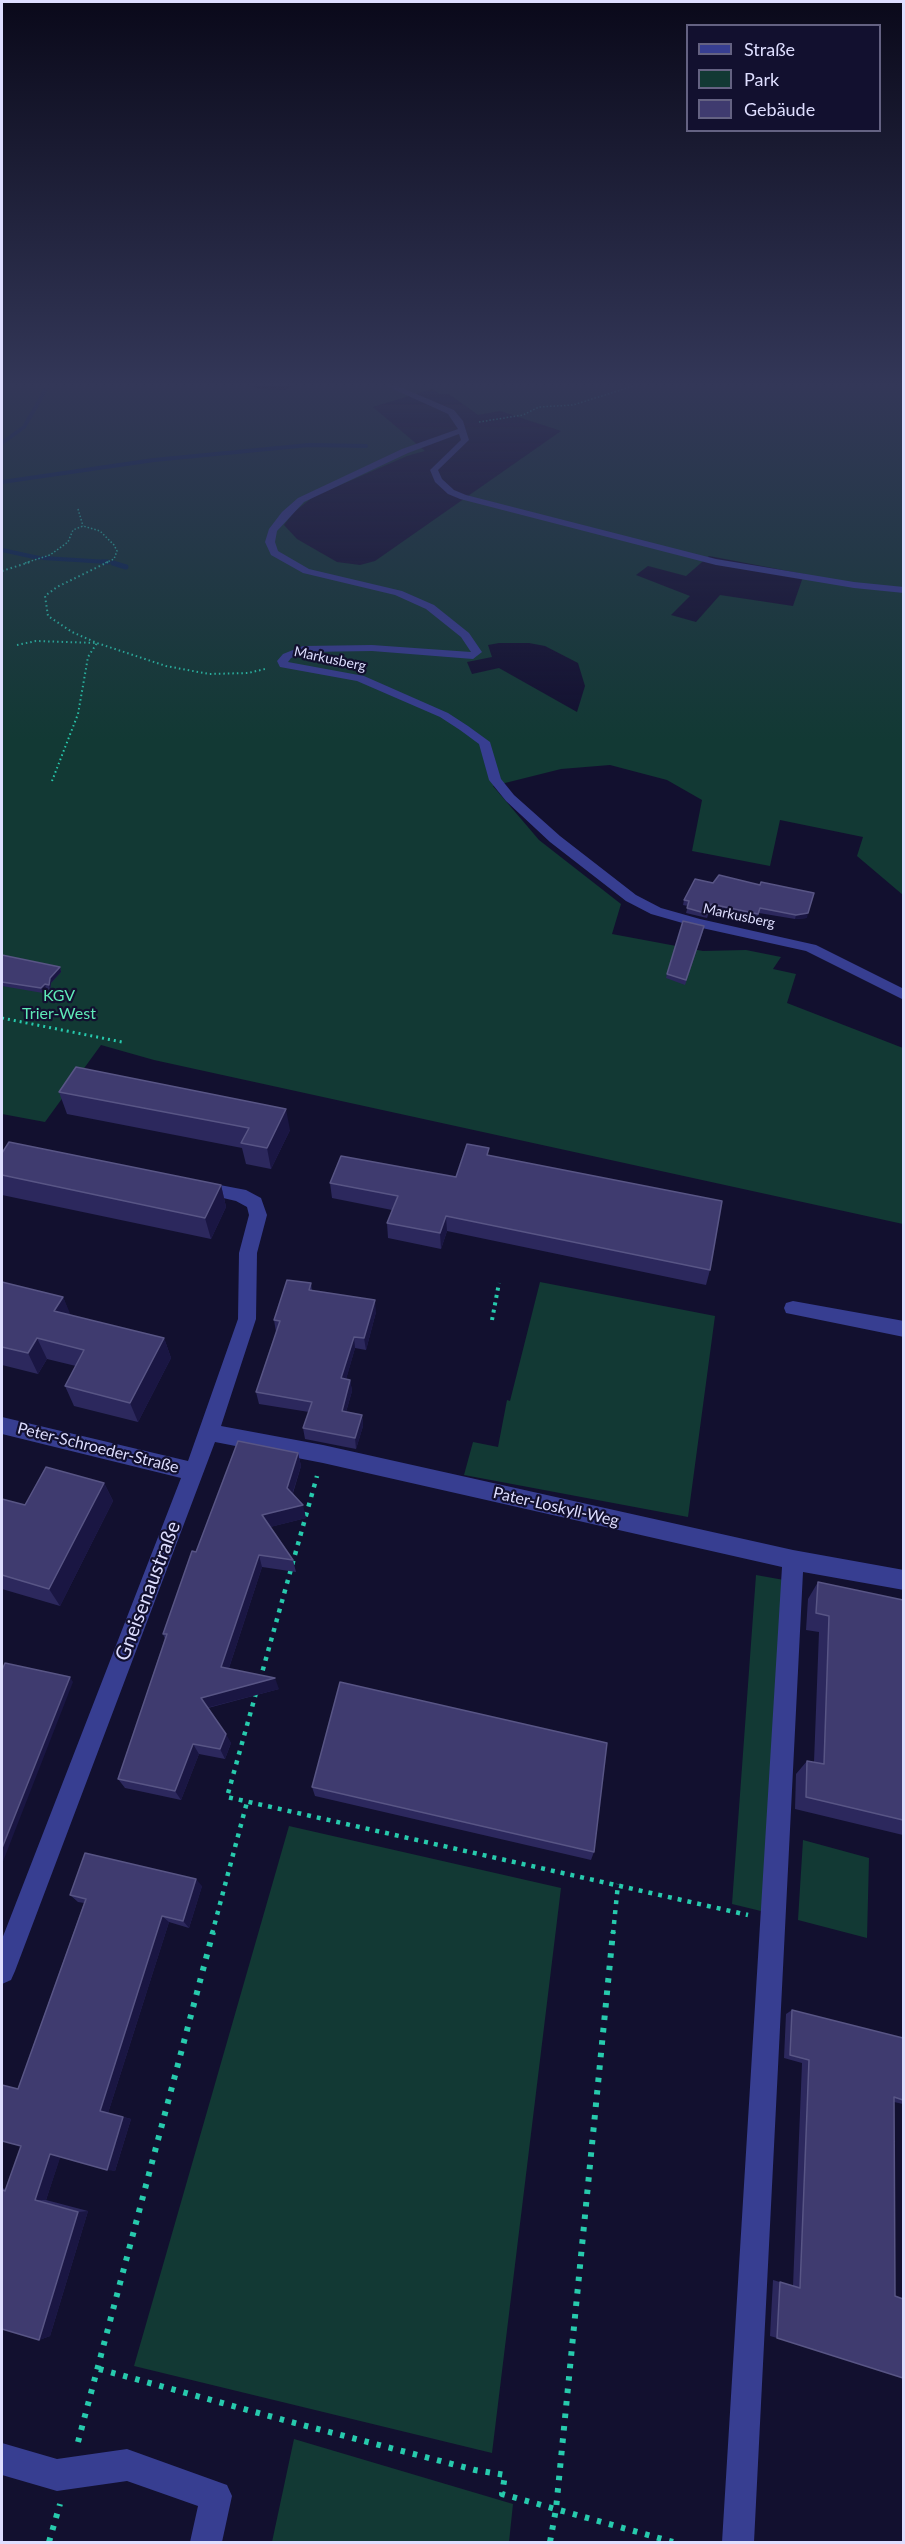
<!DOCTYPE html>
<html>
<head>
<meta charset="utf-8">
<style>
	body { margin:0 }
	#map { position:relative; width:905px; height:2544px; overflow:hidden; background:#12102f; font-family:Lato,sans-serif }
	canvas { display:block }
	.frame { position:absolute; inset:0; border:3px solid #dedeff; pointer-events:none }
	.legend { position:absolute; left:686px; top:24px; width:195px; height:108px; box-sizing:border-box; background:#12102f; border:2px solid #646282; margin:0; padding:8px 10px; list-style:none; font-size:18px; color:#dedeff }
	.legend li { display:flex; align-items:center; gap:12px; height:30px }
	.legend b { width:30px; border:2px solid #646282 }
</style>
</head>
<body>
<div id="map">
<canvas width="905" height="2544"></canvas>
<div class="frame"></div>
<ul class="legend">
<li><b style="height:8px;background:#373e91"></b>Straße</li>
<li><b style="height:16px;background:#123934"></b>Park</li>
<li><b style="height:16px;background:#3f3b6f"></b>Gebäude</li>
</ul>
</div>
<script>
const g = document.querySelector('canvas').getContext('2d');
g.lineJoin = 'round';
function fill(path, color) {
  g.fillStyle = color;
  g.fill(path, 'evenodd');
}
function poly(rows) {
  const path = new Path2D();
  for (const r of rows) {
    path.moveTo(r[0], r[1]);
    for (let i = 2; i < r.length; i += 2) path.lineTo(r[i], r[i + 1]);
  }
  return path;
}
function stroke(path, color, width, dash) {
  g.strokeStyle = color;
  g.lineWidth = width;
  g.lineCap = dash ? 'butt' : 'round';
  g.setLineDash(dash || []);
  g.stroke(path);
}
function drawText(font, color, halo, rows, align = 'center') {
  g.font = font + ' Lato,sans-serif';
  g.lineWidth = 4.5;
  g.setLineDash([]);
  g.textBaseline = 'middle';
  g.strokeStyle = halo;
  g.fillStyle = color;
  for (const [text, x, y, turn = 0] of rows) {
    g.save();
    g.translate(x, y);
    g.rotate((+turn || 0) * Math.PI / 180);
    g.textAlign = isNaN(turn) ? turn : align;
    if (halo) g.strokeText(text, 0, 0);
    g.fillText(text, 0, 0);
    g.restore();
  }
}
const green = poly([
	[2,384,246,384,260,389,284,390,299,384,903,384,903,895,857,856,863,837,780,820,770,866,692,851,702,800,667,780,610,765,561,769,493,786,539,840,621,904,612,934,703,951,746,950,781,957,773,969,796,974,787,1003,903,1048,903,1224,154,1060,101,1045,45,1122,2,1114],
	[432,389,440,394,449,394,478,415,500,411,561,431,375,561,360,565,337,562,297,539,284,525,294,512,313,497,407,456,425,451,373,407],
	[709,556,804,574,793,606,720,595,696,622,671,615,690,596,636,575,648,566,686,576],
	[499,643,529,643,545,646,578,663,585,686,577,712,499,668,472,674,467,662,492,657,488,645],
	[540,1282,715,1316,688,1517,464,1475,473,1442,498,1447,507,1400,510,1401],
	[756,1575,784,1580,765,1912,732,1904],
	[289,1826,561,1888,492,2453,134,2366],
	[803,1840,869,1858,867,1938,798,1920],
	[294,2439,513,2504,509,2542,272,2542]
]);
const streamFar1 = poly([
	[2,443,24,427,49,384],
	[2,482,154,460,309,445,366,446],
	[2,550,39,558],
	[43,558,108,562]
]);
const stream = poly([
	[103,562,108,562],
	[113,563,126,567]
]);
const pathFar5 = poly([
	[479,422,523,415,539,407,573,405,640,384],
	[78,509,83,526],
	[25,563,50,555,68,542,73,530,83,526,100,531,114,545,117,551,114,559,105,563]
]);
const pathFar4 = poly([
	[108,562,57,587,45,596,48,616,72,632,97,643,166,666,209,674,248,673,265,669],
	[2,571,30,562],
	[17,645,36,641,97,643],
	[52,781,78,714,88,657,97,643]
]);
const pathFar3 = poly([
	[2,1018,122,1042]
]);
const pathFar2 = poly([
	[492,1320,499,1283]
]);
const pathFar1 = poly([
	[260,1680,317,1476],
	[256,1693,227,1797,748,1915],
	[212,1934,247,1802],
	[613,1934,618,1884]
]);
const path = poly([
	[99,2369,291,2422,475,2470,505,2475,502,2494,673,2542],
	[78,2442,213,1932],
	[49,2542,60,2504],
	[550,2542,556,2509,613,1932]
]);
const minor = poly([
	[382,384,393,384,454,410,463,421,469,440,438,470,442,479,454,490,466,495,716,559,854,582,904,587,904,593,854,588,716,565,460,499,448,494,435,482,430,470,461,440,459,434,408,453,304,502,277,531,275,542,278,551,309,569,402,591,434,605,469,633,482,652,473,659,372,651,305,652,291,658,288,662,364,676,448,713,468,726,490,742,501,779,514,795,560,836,636,895,661,908,700,919,816,945,904,989,904,1000,806,951,693,926,651,914,626,901,550,842,506,801,489,780,479,744,460,730,440,717,357,681,280,667,277,661,283,654,303,646,372,645,471,652,461,637,426,609,395,595,303,573,271,555,265,542,269,529,282,512,298,498,402,449,458,429,448,414,382,384],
	[199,1181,246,1190,261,1198,267,1215,257,1253,256,1319,221,1426,323,1445,793,1550,904,1570,904,1590,803,1572,754,2542,722,2542,782,1567,323,1463,215,1442,15,1971,11,1980,2,1984,2,1939,181,1478,2,1434,2,1417,188,1461,238,1319,239,1253,249,1215,247,1207,236,1201,193,1191,191,1187,193,1183,199,1181],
	[793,1301,904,1321,904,1337,786,1313,784,1308,786,1303,793,1301],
	[2,2443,57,2459,127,2449,227,2485,232,2496,222,2542,190,2542,198,2506,127,2481,57,2491,2,2475,2,2443]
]);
const wall = poly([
	[695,879,807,918,795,919,759,913,757,919,710,909,707,918,686,913,688,906,683,905,684,900],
	[703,931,685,985,666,978,667,974],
	[2,955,60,967,61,972,51,983,50,990,46,989,43,993,2,986],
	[59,1092,290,1130,271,1169,246,1164,242,1148,67,1114],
	[2,1153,221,1185,226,1207,211,1239,2,1195],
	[489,1156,710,1270,706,1285,447,1231,441,1249,388,1238,387,1223,392,1210,332,1198,330,1183,456,1177],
	[2,1282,63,1297,70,1315,164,1338,171,1358,138,1422,74,1406,65,1386,76,1366,47,1359,38,1374,2,1365],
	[311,1283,312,1291,376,1312,366,1350,355,1348,346,1379,350,1380,352,1391,346,1412,362,1415,363,1426,356,1449,305,1439,303,1428,309,1412,259,1404,256,1392,276,1332,274,1320],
	[298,1453,301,1466,293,1493,306,1518,270,1527,293,1560,296,1572,262,1567,229,1668,279,1689,208,1708,231,1743,225,1759,199,1754,181,1800,125,1788,118,1779,165,1639,163,1634,196,1552],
	[104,1483,113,1501,60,1606,2,1589,2,1499,25,1505],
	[818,1582,903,1600,903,1835,795,1809,796,1774,807,1761,814,1762,819,1632,806,1630,808,1599],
	[312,1787,594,1852,591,1860,315,1796],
	[202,1886,189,1928,169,1922,108,2113,131,2119,115,2171,60,2157,46,2200,88,2211,50,2336,39,2340,2,2329,2,2188,6,2189,21,2146,18,2089,84,1903,78,1902,70,1895],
	[792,2010,903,2038,903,2104,894,2102,777,2338,770,2336,773,2280,793,2286,802,2063,784,2058,786,2014]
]);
const shadedWall = poly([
	[808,913,807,918,795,919,796,915],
	[60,967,61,972,51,983,50,990,49,985,50,978],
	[45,984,46,989,43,993,41,988],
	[286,1109,290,1130,271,1169,267,1148],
	[221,1185,226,1207,211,1239,205,1218],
	[446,1216,447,1231,441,1249,440,1233],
	[63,1297,72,1318,54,1311],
	[375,1300,376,1312,366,1350,364,1338],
	[354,1337,355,1348,343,1390,341,1378],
	[37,1338,47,1359,38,1374,28,1353],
	[164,1338,171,1358,138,1422,130,1403],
	[350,1380,352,1391,343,1422,342,1411],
	[362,1415,363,1426,356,1449,355,1438],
	[298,1453,301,1466,290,1501,287,1488],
	[104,1483,113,1501,60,1606,49,1589],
	[303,1505,306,1518,266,1528,262,1515],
	[259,1555,262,1567,226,1677,221,1667],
	[70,1677,73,1682,2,1864,2,1848],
	[275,1678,279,1689,206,1708,201,1698],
	[226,1734,231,1743,225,1759,220,1749],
	[193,1744,199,1754,181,1800,175,1791],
	[196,1879,202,1886,189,1928,183,1921],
	[162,1916,169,1922,108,2113,100,2111],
	[123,2117,131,2119,115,2171,107,2170],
	[50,2154,61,2155,46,2200,35,2200],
	[88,2211,50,2336,39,2340,78,2212]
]);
const building = poly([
	[719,875,760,885,761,882,814,893,808,913,796,915,760,908,758,914,711,904,708,914,687,908,689,901,684,900,695,879,713,883,719,875],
	[683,921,704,926,686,980,667,974,683,921],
	[2,955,60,967,50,978,49,985,45,984,41,988,2,982,2,955],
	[76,1067,286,1109,267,1148,241,1143,249,1128,59,1092,76,1067],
	[9,1142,221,1185,205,1218,2,1175,2,1153,9,1142],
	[467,1144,489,1148,487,1155,722,1201,710,1270,446,1216,440,1233,387,1223,398,1196,330,1183,341,1156,456,1177,467,1144],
	[287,1280,311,1283,309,1290,375,1300,364,1338,354,1337,341,1378,350,1380,342,1411,362,1415,355,1438,303,1428,312,1402,256,1392,280,1321,274,1320,287,1280],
	[2,1282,63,1297,54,1311,164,1338,130,1403,65,1386,84,1350,37,1338,28,1353,2,1347,2,1282],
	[238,1441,298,1453,287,1488,303,1505,262,1515,293,1560,259,1555,221,1667,275,1678,201,1698,226,1734,220,1749,193,1744,175,1791,118,1779,167,1634,163,1634,192,1551,196,1552,238,1441],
	[46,1467,104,1483,49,1589,2,1575,2,1499,25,1505,46,1467],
	[818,1582,903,1600,903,1820,806,1797,807,1761,824,1764,829,1616,816,1613,818,1582],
	[5,1663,70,1677,2,1848,2,1670,5,1663],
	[340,1682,607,1743,594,1852,312,1787,340,1682],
	[85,1853,196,1879,183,1921,162,1916,100,2111,123,2117,107,2170,50,2154,35,2200,78,2212,39,2340,2,2329,2,2190,5,2191,21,2146,2,2141,2,2085,18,2089,86,1899,70,1895,85,1853],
	[792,2010,903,2038,903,2100,894,2097,895,2296,903,2299,903,2378,777,2338,780,2282,800,2288,809,2060,790,2055,792,2010]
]);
const farStreetnames = [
	["Markusberg",330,659,12],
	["Markusberg",739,916,12]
];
const parkNames = [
	["KGV",59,996],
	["Trier-West",59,1014]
];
const streetNames = [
	["Peter-Schroeder-Straße",98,1448,14],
	["Pater-Loskyll-Weg",556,1507,13]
];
const nearStreetnames = [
	["Gneisenaustraße",148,1591,-69]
];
fill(green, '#123934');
stroke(streamFar1, '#072a51', 4);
stroke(stream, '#072a51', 5);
stroke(pathFar5, '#27caad', 1.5, [1.5, 2]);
stroke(pathFar4, '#27caad', 2, [1.5, 3]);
stroke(pathFar3, '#27caad', 3, [2, 4]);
stroke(pathFar2, '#27caad', 4, [3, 4.5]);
stroke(pathFar1, '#27caad', 4.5, [4, 6]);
stroke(path, '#27caad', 6, [4.5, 8]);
fill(minor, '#373e91');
fill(wall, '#2c285d');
fill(shadedWall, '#1a1643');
fill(building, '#3f3b6f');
stroke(building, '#585585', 1.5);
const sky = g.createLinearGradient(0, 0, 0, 740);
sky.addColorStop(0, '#0a091a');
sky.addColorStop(0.52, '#333758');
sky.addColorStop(1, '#33375800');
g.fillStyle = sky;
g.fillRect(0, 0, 905, 740);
drawText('14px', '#dedeff', '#12102f', farStreetnames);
drawText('16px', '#5eeab7', '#12102f', parkNames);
drawText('16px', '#dedeff', '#12102f', streetNames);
drawText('20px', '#dedeff', '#12102f', nearStreetnames);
</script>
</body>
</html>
